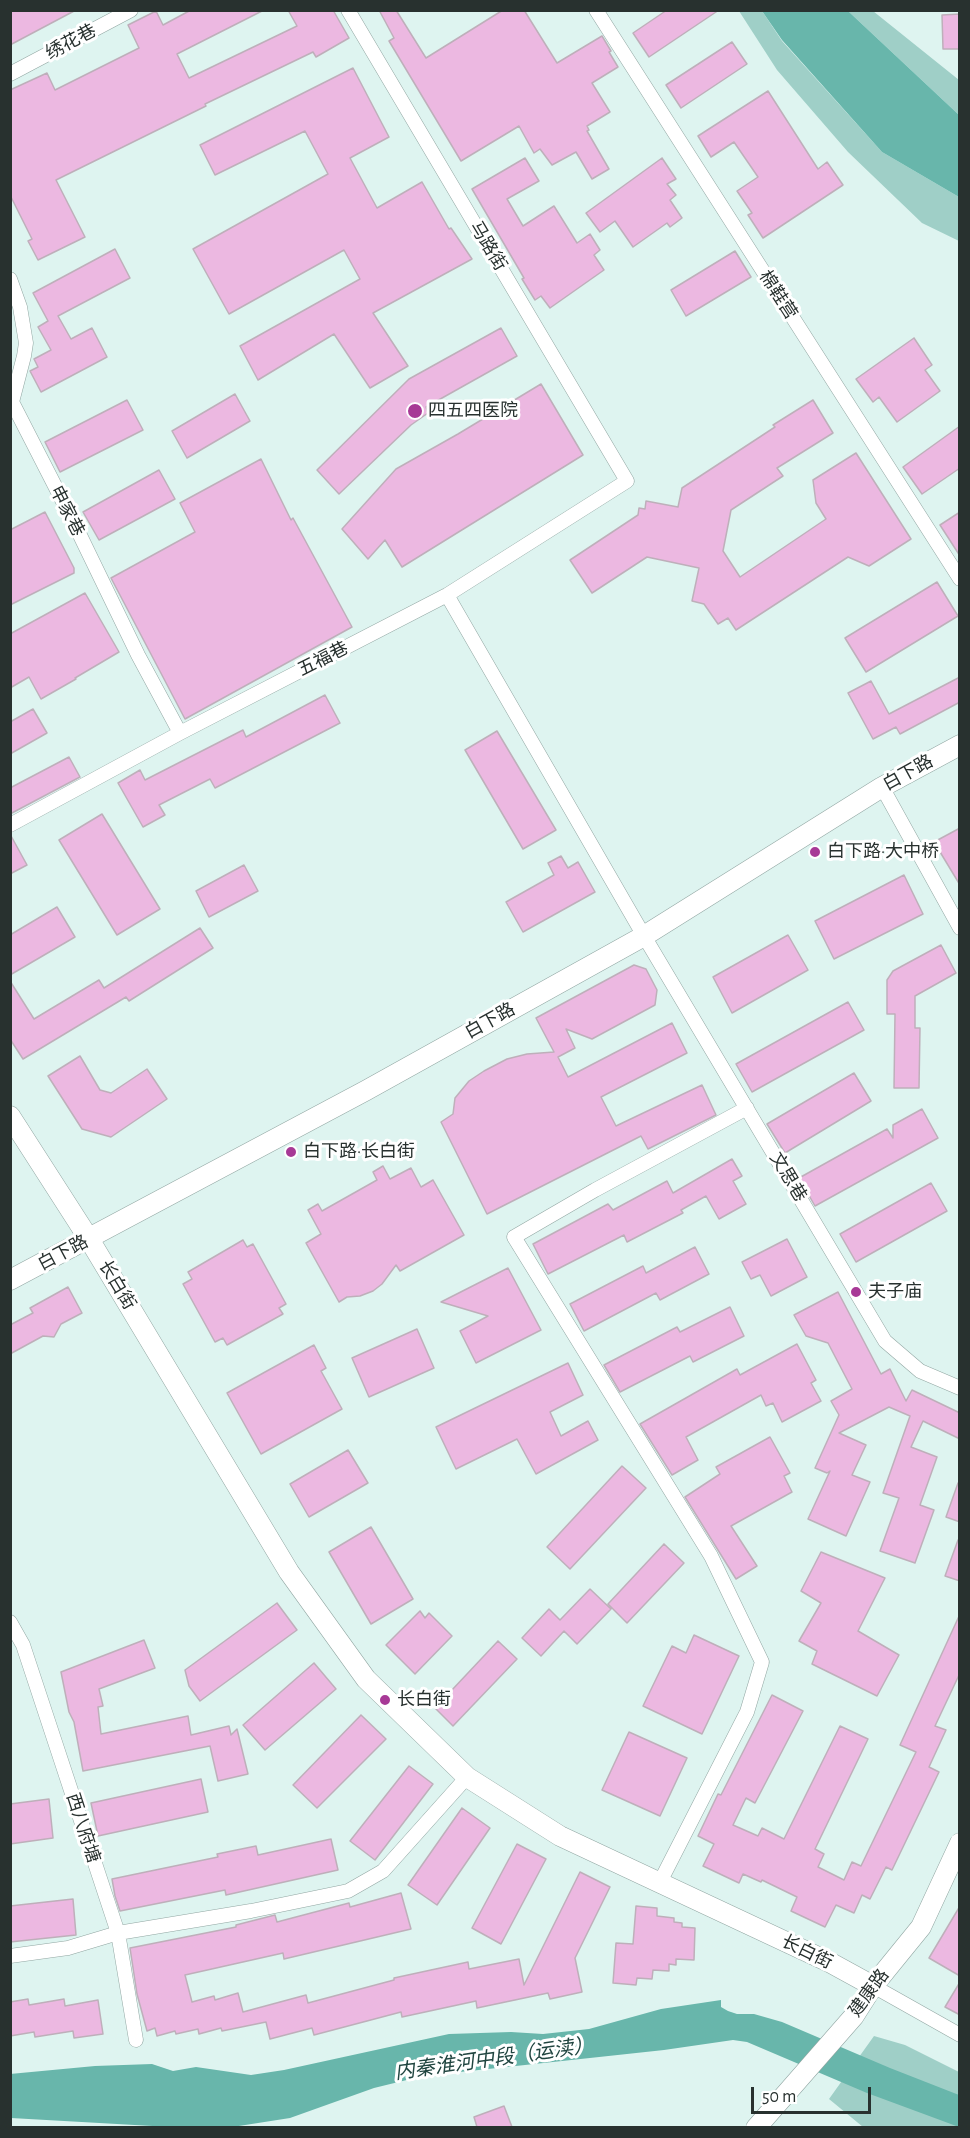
<!DOCTYPE html>
<html>
<head>
<meta charset="utf-8">
<style>
	body { margin:0 }
	#map { position:relative; width:970px; height:2138px; overflow:hidden; background:#def4f0; font-family:"Alegreya Sans",sans-serif }
	canvas { display:block }
	.frame { position:absolute; inset:0; border:12px solid #28312f; pointer-events:none }
	.scale { position:absolute; left:751px; top:2087px; width:120px; height:27px; box-sizing:border-box; border:3px solid #28312f; border-top:0; padding-left:8px; font-size:18px; line-height:21px; white-space:nowrap; color:#28312f; -webkit-text-stroke:4px #fff; paint-order:stroke }
</style>
</head>
<body>
<div id="map">
<canvas width="970" height="2138"></canvas>
<div class="frame"></div>
<div class="scale">50 m</div>
</div>
<script>
const g = document.querySelector('canvas').getContext('2d');
g.lineJoin = 'round';
function fill(path, color) {
  g.fillStyle = color;
  g.fill(path, 'evenodd');
}
function poly(rows) {
  const path = new Path2D();
  for (const r of rows) {
    path.moveTo(r[0], r[1]);
    for (let i = 2; i < r.length; i += 2) path.lineTo(r[i], r[i + 1]);
  }
  return path;
}
function stroke(path, color, width, dash) {
  g.strokeStyle = color;
  g.lineWidth = width;
  g.lineCap = dash ? 'butt' : 'round';
  g.setLineDash(dash || []);
  g.stroke(path);
}
function drawText(font, color, halo, rows, align = 'center') {
  g.font = font + ' "Alegreya Sans","Noto Sans SC",sans-serif';
  g.lineWidth = 6;
  g.setLineDash([]);
  g.textBaseline = 'middle';
  g.strokeStyle = halo;
  g.fillStyle = color;
  for (const [text, x, y, turn = 0] of rows) {
    g.save();
    g.translate(x, y);
    g.rotate((+turn || 0) * Math.PI / 180);
    g.textAlign = isNaN(turn) ? turn : align;
    if (halo) g.strokeText(text, 0, 0);
    g.fillText(text, 0, 0);
    g.restore();
  }
}
const green = poly([
	[739,11,762,11,782,41,882,152,959,197,959,241,922,223,848,152,777,70],
	[848,11,873,11,959,80,959,115],
	[874,2036,905,2045,959,2072,959,2127,863,2127,829,2099]
]);
const water = poly([
	[762,11,848,11,959,115,959,197,882,152,782,40],
	[721,2000,721,2007,728,2011,737,2014,754,2014,782,2022,890,2068,959,2095,959,2127,867,2093,747,2042,733,2040,664,2050,423,2076,374,2088,290,2118,226,2128,170,2127,11,2118,10,2074,95,2066,152,2064,173,2071,196,2067,251,2075,284,2070,449,2034,511,2032,543,2034,589,2029,661,2009]
]);
const building = poly([
	[10,10,76,10,10,45,10,10],
	[191,10,264,10,177,54,189,78,297,26,288,10,333,10,349,38,316,57,313,52,205,104,206,106,56,180,85,237,38,260,28,241,32,239,10,195,10,90,47,73,55,90,139,48,128,25,156,11,163,25,191,10],
	[379,10,396,10,426,58,503,10,524,10,557,63,602,36,611,51,609,52,618,67,592,83,610,112,587,126,589,130,587,131,609,169,592,179,576,152,552,165,540,149,534,153,519,126,461,161,389,41,394,38,379,10],
	[667,10,719,10,649,57,633,33,667,10],
	[960,14,960,49,943,49,942,15,960,14],
	[732,42,747,64,681,108,666,85,732,42],
	[353,68,389,137,350,158,377,208,422,182,449,229,451,228,472,259,373,313,408,366,370,388,334,334,258,380,240,346,360,279,344,250,229,314,193,249,328,174,305,131,215,175,200,145,353,68],
	[768,91,818,169,827,162,843,185,763,238,748,215,752,213,737,191,758,177,734,142,711,157,698,136,768,91],
	[525,158,539,181,507,199,523,226,554,206,577,243,590,234,600,250,594,255,604,270,550,308,541,296,535,300,522,279,524,278,472,189,525,158],
	[662,158,676,179,667,184,676,195,670,200,682,218,670,227,667,223,633,247,615,221,600,232,586,213,662,158],
	[115,249,130,278,58,316,71,339,92,328,107,357,41,392,30,371,38,367,34,359,51,350,38,327,48,321,33,293,115,249],
	[735,251,751,277,686,316,671,290,735,251],
	[501,328,517,356,426,407,428,413,411,425,339,494,317,470,409,379,501,328],
	[914,338,932,365,925,370,940,391,897,422,879,397,873,402,856,379,914,338],
	[541,384,583,455,402,567,385,540,368,559,342,529,396,469,458,434,541,384],
	[235,394,250,421,187,458,172,431,235,394],
	[127,400,143,430,60,472,45,442,127,400],
	[813,400,833,433,777,468,783,476,731,510,723,551,740,577,826,519,816,503,813,480,856,453,911,539,869,566,848,557,736,630,728,618,718,624,704,604,692,601,699,568,647,557,592,593,570,560,638,515,639,508,645,509,646,501,678,507,682,488,775,427,773,425,813,400],
	[960,426,960,468,922,494,903,467,960,426],
	[261,459,291,520,293,518,352,627,185,719,111,578,195,532,180,503,261,459],
	[159,470,175,499,99,540,83,512,159,470],
	[45,512,74,568,74,573,10,605,10,530,45,512],
	[960,512,960,556,940,525,960,512],
	[937,582,958,616,866,672,845,638,937,582],
	[85,593,119,652,75,678,76,679,41,699,29,677,10,688,10,634,85,593],
	[960,677,960,702,900,734,896,727,873,739,848,693,871,681,889,714,960,677],
	[325,695,340,723,215,788,210,779,159,805,165,815,143,827,118,783,140,770,145,780,243,730,246,737,325,695],
	[33,709,47,733,10,754,10,722,33,709],
	[497,731,556,830,523,849,465,750,497,731],
	[69,757,80,777,10,814,10,788,69,757],
	[102,814,160,909,117,935,59,840,102,814],
	[960,828,960,885,934,842,960,828],
	[10,834,27,865,10,874,10,834],
	[561,856,568,868,578,862,595,892,523,932,506,902,554,875,548,863,561,856],
	[244,865,258,891,209,917,196,891,244,865],
	[904,875,923,914,834,959,815,921,904,875],
	[57,907,75,937,10,975,10,935,57,907],
	[200,928,213,948,129,1001,126,997,23,1059,10,1039,10,981,34,1019,99,980,104,988,200,928],
	[788,935,808,970,732,1013,713,977,788,935],
	[941,945,956,973,915,996,915,1028,920,1028,919,1088,894,1088,895,1014,887,1014,887,980,893,971,941,945],
	[634,965,646,969,657,990,655,1005,592,1039,566,1029,575,1048,558,1057,568,1077,672,1023,687,1053,601,1097,616,1126,702,1085,716,1115,648,1149,641,1136,487,1214,441,1122,453,1114,455,1098,469,1081,484,1071,507,1059,527,1054,554,1052,536,1018,634,965],
	[848,1002,864,1030,752,1092,736,1064,848,1002],
	[80,1056,100,1090,111,1093,147,1069,167,1099,111,1137,82,1129,48,1076,80,1056],
	[854,1073,871,1101,785,1153,767,1124,854,1073],
	[922,1109,938,1138,815,1206,799,1178,887,1129,893,1138,893,1125,922,1109],
	[732,1159,742,1176,733,1181,746,1204,719,1219,706,1196,681,1210,683,1213,627,1242,624,1235,548,1274,533,1244,608,1204,613,1210,667,1181,673,1193,732,1159],
	[383,1166,390,1179,411,1168,421,1187,433,1180,464,1235,400,1271,396,1265,382,1284,373,1291,360,1296,347,1297,339,1302,306,1243,321,1234,308,1210,318,1204,322,1211,377,1180,373,1172,383,1166],
	[931,1183,947,1211,856,1262,840,1234,931,1183],
	[787,1239,807,1277,771,1296,760,1275,751,1279,742,1262,787,1239],
	[243,1240,247,1247,253,1244,286,1304,279,1308,283,1314,227,1345,223,1338,215,1342,183,1284,192,1279,188,1272,243,1240],
	[695,1247,709,1274,660,1300,656,1293,584,1331,570,1304,643,1266,646,1273,695,1247],
	[508,1268,541,1330,476,1363,460,1331,488,1316,441,1302,508,1268],
	[68,1287,82,1313,61,1324,54,1337,43,1336,10,1354,10,1325,33,1313,30,1308,68,1287],
	[838,1292,881,1374,890,1369,906,1401,912,1390,960,1413,960,1439,923,1421,911,1447,937,1457,920,1505,934,1510,915,1563,880,1551,899,1498,883,1493,910,1416,889,1407,839,1433,866,1445,852,1475,870,1482,846,1536,808,1519,830,1471,827,1473,815,1468,839,1415,831,1401,852,1389,828,1343,806,1336,794,1315,838,1292],
	[730,1307,744,1336,693,1362,690,1356,620,1392,604,1365,677,1327,680,1332,730,1307],
	[417,1329,434,1368,369,1397,352,1358,417,1329],
	[797,1344,816,1380,811,1383,821,1401,782,1422,773,1403,766,1406,761,1395,686,1437,698,1460,672,1475,640,1424,737,1369,740,1375,797,1344],
	[314,1345,326,1368,321,1371,342,1409,261,1454,227,1393,314,1345],
	[568,1363,583,1395,550,1412,561,1436,588,1421,598,1440,536,1474,517,1439,456,1469,436,1427,568,1363],
	[770,1437,790,1473,784,1476,792,1492,731,1526,757,1566,736,1579,685,1497,720,1474,716,1467,770,1437],
	[348,1450,368,1483,309,1517,290,1484,348,1450],
	[622,1466,646,1488,570,1569,547,1547,622,1466],
	[958,1483,960,1483,960,1522,946,1517,958,1483],
	[371,1527,413,1599,371,1624,329,1552,371,1527],
	[958,1540,960,1540,960,1581,945,1576,958,1540],
	[664,1544,684,1563,627,1623,608,1604,664,1544],
	[821,1552,885,1578,858,1631,899,1655,877,1696,812,1664,817,1651,799,1641,821,1603,801,1591,821,1552],
	[590,1589,611,1609,577,1644,564,1631,541,1656,522,1638,549,1609,560,1620,590,1589],
	[277,1603,297,1630,200,1701,189,1686,185,1670,277,1603],
	[420,1611,425,1618,429,1613,452,1636,415,1674,386,1645,420,1611],
	[960,1614,960,1673,935,1726,946,1730,929,1767,939,1772,892,1870,886,1867,870,1899,862,1895,854,1913,836,1905,825,1927,791,1911,797,1897,762,1880,761,1882,743,1874,739,1883,703,1866,714,1844,698,1836,718,1794,721,1795,772,1695,803,1711,755,1803,746,1798,733,1825,758,1836,762,1828,784,1839,840,1726,868,1739,815,1849,824,1854,818,1867,844,1880,852,1862,861,1866,916,1752,900,1745,960,1614],
	[694,1635,739,1656,702,1734,643,1706,672,1646,686,1653,694,1635],
	[144,1640,155,1668,99,1689,103,1706,98,1707,101,1734,188,1716,191,1735,229,1726,231,1735,237,1729,248,1774,218,1781,210,1746,83,1771,74,1722,69,1712,61,1672,144,1640],
	[498,1641,517,1659,453,1726,435,1708,498,1641],
	[314,1663,336,1689,265,1750,243,1725,314,1663],
	[361,1715,386,1739,317,1808,293,1785,361,1715],
	[629,1732,687,1758,660,1816,602,1790,629,1732],
	[409,1766,433,1784,375,1860,350,1841,409,1766],
	[201,1779,208,1812,98,1836,91,1803,201,1779],
	[49,1799,53,1838,10,1844,10,1804,49,1799],
	[462,1808,490,1828,437,1905,408,1885,462,1808],
	[331,1839,338,1870,226,1895,225,1890,120,1911,115,1896,112,1879,218,1857,217,1854,256,1846,258,1855,331,1839],
	[517,1844,546,1859,501,1944,472,1928,517,1844],
	[580,1872,610,1887,575,1958,582,1992,550,1999,548,1993,477,2008,476,2001,402,2017,401,2012,314,2035,312,2028,270,2039,266,2022,222,2031,221,2028,199,2034,198,2029,176,2034,175,2031,157,2036,155,2028,147,2031,137,1994,130,1948,236,1927,236,1925,275,1915,277,1922,349,1903,350,1907,401,1893,411,1929,284,1959,283,1953,185,1975,192,2002,214,1996,215,2000,238,1993,243,2012,306,1995,308,2003,394,1980,394,1978,468,1962,469,1969,519,1959,524,1985,580,1872],
	[73,1899,76,1935,10,1942,10,1906,73,1899],
	[636,1906,657,1908,657,1916,674,1918,674,1922,682,1923,682,1927,695,1928,694,1960,676,1959,676,1965,669,1964,669,1971,653,1970,652,1979,637,1978,636,1985,613,1983,616,1943,633,1944,636,1906],
	[960,1906,960,1976,929,1958,960,1906],
	[960,1982,960,2015,945,2007,960,1982],
	[28,1999,29,2005,64,1999,65,2006,98,2000,103,2034,74,2038,73,2031,35,2037,34,2032,10,2036,10,2002,28,1999],
	[504,2106,512,2127,477,2127,474,2117,504,2106]
]);
const street = poly([
	[596,10,960,579],
	[10,74,131,10],
	[10,279,20,307,26,343,24,356,12,402,76,527,138,655,180,733],
	[447,595,644,936,885,1341,920,1371,960,1388],
	[882,787,960,928],
	[10,825,180,733,447,595,627,481,348,10],
	[10,1622,23,1645,118,1933,136,2040],
	[660,1882,747,1712,762,1662,711,1556,514,1237,595,1190,747,1108],
	[10,1956,68,1948,118,1933,251,1911,348,1891,383,1871,467,1777],
	[873,1986,960,2035]
]);
const secondary = poly([
	[10,1116,89,1239,289,1572,366,1679,467,1777,560,1836,831,1963,873,1986],
	[10,1280,365,1091,644,936,882,787,960,745],
	[756,2128,854,2016,873,1986,921,1927,960,1843]
]);
const markers = [
	[415,411,8,"#a73996"],
	[815,852,6,"#a73996"],
	[291,1152,6,"#a73996"],
	[856,1292,6,"#a73996"],
	[385,1700,6,"#a73996"]
];
const streetNames = [
	["绣花巷",71,42,-28],
	["马路街",488,246,59],
	["棉鞋营",778,295,57],
	["申家巷",67,511,63],
	["五福巷",323,659,-27],
	["白下路",908,773,-29],
	["白下路",490,1021,-29],
	["文思巷",788,1177,59],
	["白下路",63,1253,-28],
	["长白街",117,1285,59],
	["西八府塘",83,1828,72],
	["长白街",807,1952,26],
	["建康路",869,1993,-54]
];
const poiNames = [
	["四五四医院",428,411],
	["白下路·大中桥",827,852],
	["白下路·长白街",303,1152],
	["夫子庙",868,1292],
	["长白街",397,1700]
];
const waterNames = [
	["内秦淮河中段（运渎）",494,2059,-8]
];
fill(green, '#9fcfc7');
fill(water, '#68b6ab');
fill(building, '#ecb8e1');
stroke(building, '#beafba', 1.5);
stroke(street, '#91a6a2', 15);
stroke(secondary, '#91a6a2', 21);
stroke(street, '#fff', 14);
stroke(secondary, '#fff', 20);
for (const [x, y, r, color] of markers) {
  const dot = new Path2D();
  dot.arc(x, y, r, 0, 2 * Math.PI);
  g.fillStyle = color;
  g.fill(dot);
  stroke(dot, '#fff', 2);
}
drawText('18px', '#28312f', '#fff', streetNames);
drawText('18px', '#28312f', '#fff', poiNames, 'left');
drawText('italic 20px', '#204540', '#fff', waterNames);
</script>
</body>
</html>
